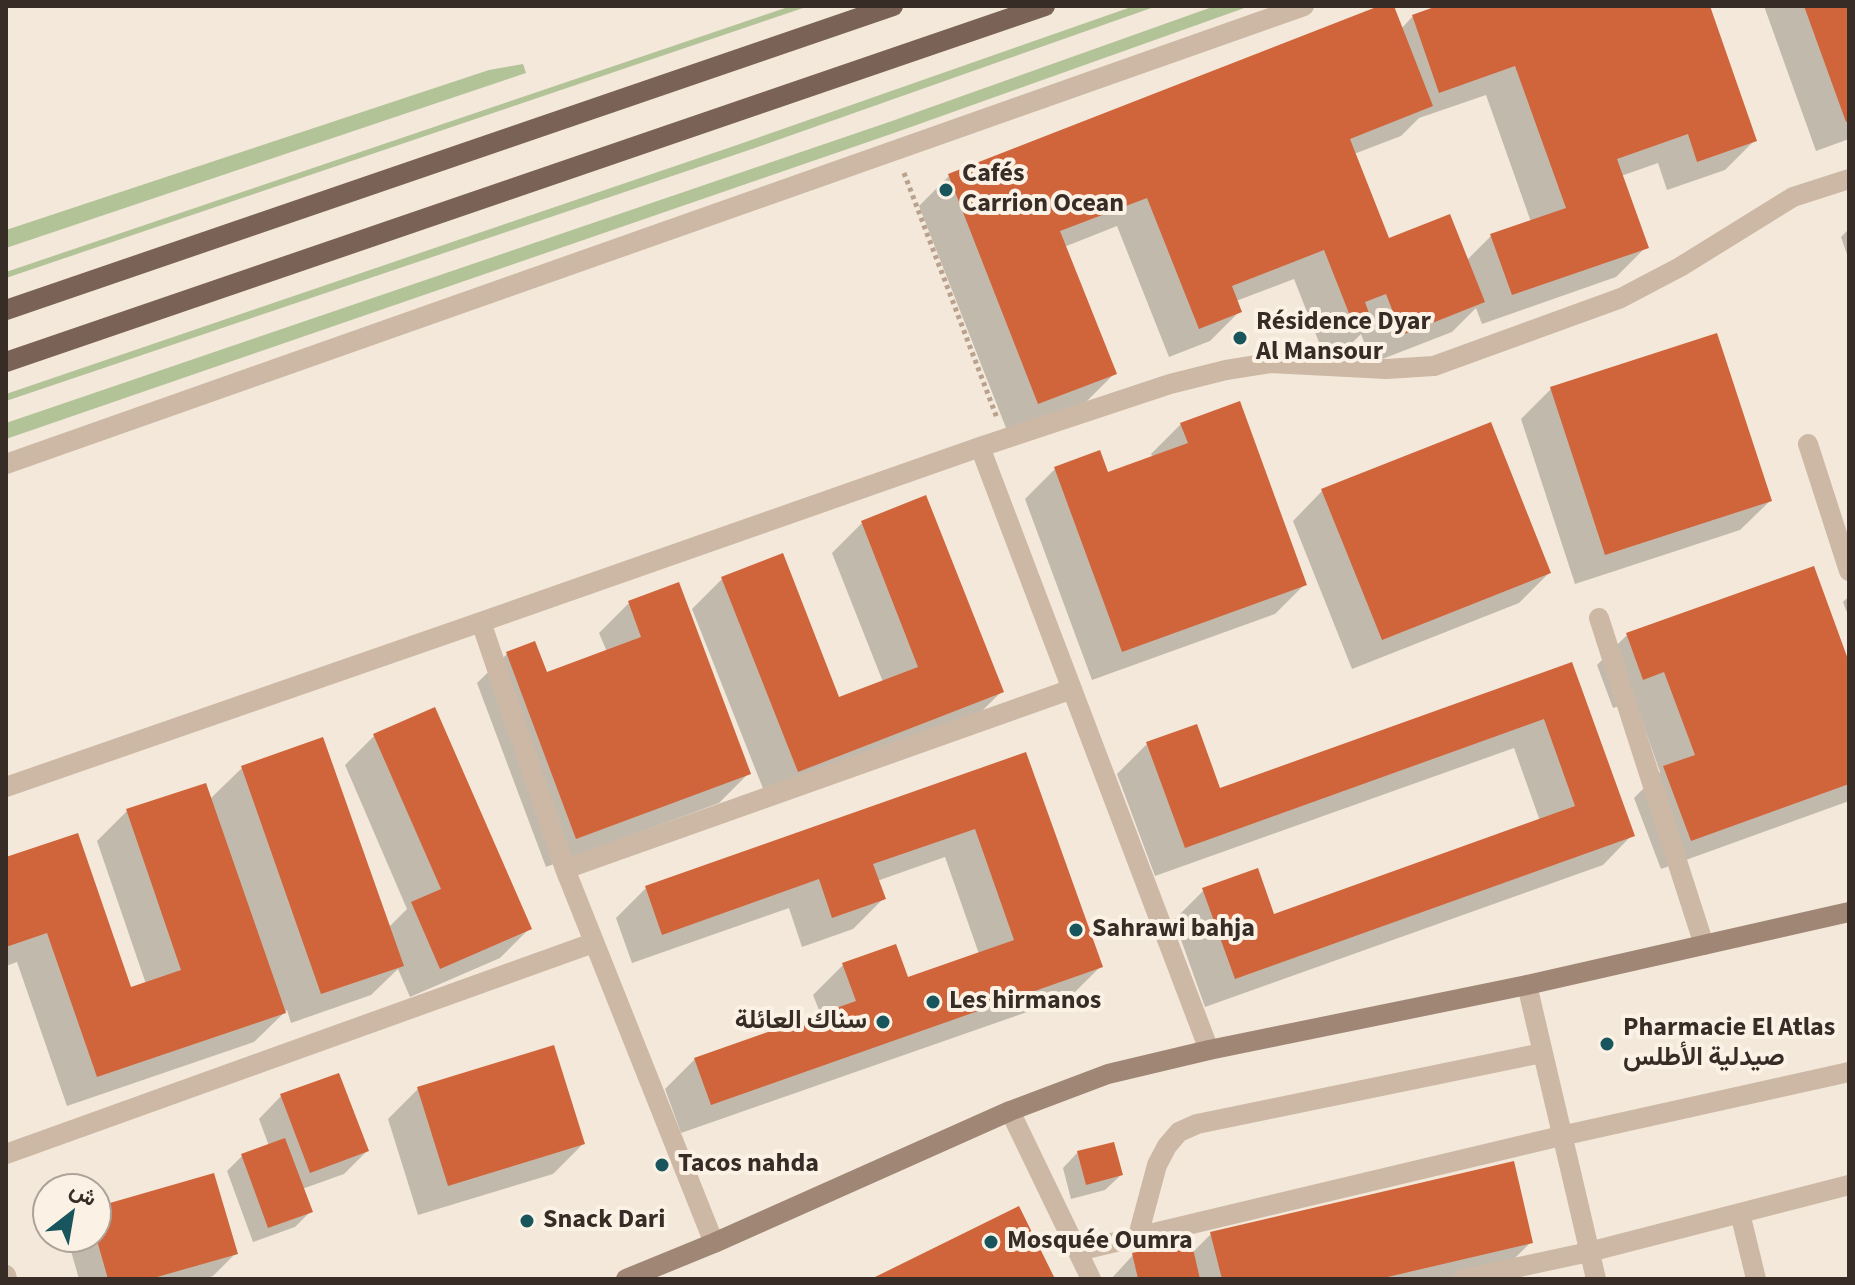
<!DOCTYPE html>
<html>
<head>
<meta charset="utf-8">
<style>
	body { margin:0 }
	#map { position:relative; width:1855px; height:1285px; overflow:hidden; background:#f3e8d9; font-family:"Source Sans 3",Vazirmatn,sans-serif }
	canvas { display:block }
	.frame { position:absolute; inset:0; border:8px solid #372c26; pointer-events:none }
	.north { position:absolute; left:32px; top:1173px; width:80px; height:80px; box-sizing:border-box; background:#fbf2e5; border:2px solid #ada399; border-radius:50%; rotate:31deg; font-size:22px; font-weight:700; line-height:32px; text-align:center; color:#372c26 }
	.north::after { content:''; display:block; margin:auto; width:28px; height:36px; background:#18555c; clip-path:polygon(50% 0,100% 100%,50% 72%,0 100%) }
</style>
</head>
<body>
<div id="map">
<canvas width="1855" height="1285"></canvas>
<div class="frame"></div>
<div class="north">ش</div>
</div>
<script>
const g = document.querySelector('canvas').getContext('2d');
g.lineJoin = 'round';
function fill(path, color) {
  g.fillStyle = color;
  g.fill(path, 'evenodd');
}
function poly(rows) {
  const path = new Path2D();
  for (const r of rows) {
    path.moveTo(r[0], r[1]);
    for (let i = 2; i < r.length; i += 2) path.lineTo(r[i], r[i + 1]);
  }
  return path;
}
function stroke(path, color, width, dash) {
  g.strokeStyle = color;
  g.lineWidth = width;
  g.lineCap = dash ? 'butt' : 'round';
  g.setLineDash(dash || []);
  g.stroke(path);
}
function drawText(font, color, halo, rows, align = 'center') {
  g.font = font + ' "Source Sans 3",Vazirmatn,sans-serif';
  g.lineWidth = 8;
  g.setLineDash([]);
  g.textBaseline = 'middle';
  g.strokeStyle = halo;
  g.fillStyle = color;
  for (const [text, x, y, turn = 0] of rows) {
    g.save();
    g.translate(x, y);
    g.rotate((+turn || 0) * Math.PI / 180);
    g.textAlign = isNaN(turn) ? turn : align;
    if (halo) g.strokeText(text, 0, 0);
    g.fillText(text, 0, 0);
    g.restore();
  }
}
const green = poly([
	[791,6,809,6,6,278,6,272],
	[1134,6,1157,6,755,148,6,401,6,394,737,145],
	[1215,6,1250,6,894,133,6,439,6,423,892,121],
	[523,64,526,73,6,248,6,230,489,70]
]);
const shadow = poly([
	[1385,6,1392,6,1401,29,1413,16,1443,6,1708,6,1755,140,1725,170,1667,190,1658,163,1621,176,1646,247,1616,277,1482,324,1476,308,1452,332,1372,363,1361,334,1341,354,1326,360,1294,279,1236,301,1240,311,1210,341,1169,357,1117,226,1064,247,1115,373,1085,403,1008,433,919,206,949,176],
	[1486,95,1531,222,1491,236,1466,261,1388,240,1354,154,1401,136,1419,118],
	[1764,6,1849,6,1849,139,1816,151],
	[1849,229,1849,260,1841,237],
	[1551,389,1770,501,1740,530,1575,584,1521,419],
	[1181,424,1305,584,1275,614,1092,680,1025,499,1055,469,1107,475,1153,458,1151,454],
	[1322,491,1549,573,1519,603,1352,669,1293,521],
	[862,523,1001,692,971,722,768,801,692,609,722,579,838,700,883,682,832,553],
	[1849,596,1849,618,1843,602],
	[629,603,749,773,719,803,546,867,477,683,507,654,546,674,607,652,599,633],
	[1627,635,1849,668,1849,801,1661,869,1634,798,1660,772,1635,701,1613,708,1597,665],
	[1571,665,1632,835,1603,865,1205,1007,1174,920,1204,890,1273,916,1540,821,1514,748,1155,876,1117,774,1147,744,1219,791],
	[374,736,530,928,500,958,410,997,398,969,371,995,291,1023,287,1010,254,1042,67,1106,17,962,6,966,6,859,129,989,146,984,97,841,127,811,210,799,242,768,388,928,407,909,345,765],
	[1025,755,1100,967,1070,997,681,1133,665,1089,695,1059,821,1015,813,995,843,965,907,980,979,954,945,857,877,881,883,899,853,929,802,947,789,908,632,963,616,918,646,888],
	[418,1089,583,1144,553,1174,418,1215,388,1119],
	[281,1096,367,1151,344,1174,302,1189,310,1212,295,1227,253,1242,227,1171,242,1156,269,1146,259,1119],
	[1078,1152,1121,1175,1105,1190,1071,1199,1063,1168],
	[96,1209,236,1253,213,1276,203,1279,79,1279,67,1237,96,1237],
	[1211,1234,1531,1242,1501,1272,1471,1279,1111,1279,1133,1255,1192,1253]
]);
const building = poly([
	[1379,6,1394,6,1433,106,1350,139,1389,238,1450,214,1485,302,1402,335,1386,294,1365,302,1373,324,1356,331,1324,250,1232,286,1242,312,1199,329,1147,198,1060,231,1117,374,1038,404,948,174],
	[1437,6,1710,6,1757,141,1697,162,1688,134,1617,159,1649,248,1512,295,1490,234,1566,208,1515,66,1439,93,1412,15],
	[1804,6,1849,6,1849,121,1846,122],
	[1717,333,1772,501,1605,555,1550,387],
	[1240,401,1307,585,1122,652,1054,467,1100,450,1108,472,1188,443,1180,423],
	[1491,422,1551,573,1382,640,1321,489],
	[926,495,1004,692,798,772,721,577,783,553,839,697,918,667,861,521],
	[1814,566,1849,662,1849,784,1691,841,1663,766,1695,755,1664,672,1643,680,1626,633],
	[679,582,751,774,576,839,506,652,535,641,547,672,641,637,628,601],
	[1572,662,1635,836,1235,979,1202,888,1258,868,1274,914,1575,806,1544,719,1185,848,1146,742,1197,724,1220,788],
	[435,707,532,929,440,969,411,902,441,889,373,734],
	[323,737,404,966,321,994,241,766],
	[1026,752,1103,967,711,1105,694,1058,856,1001,842,963,896,944,908,977,1014,940,975,829,873,864,886,899,832,918,819,879,662,935,645,886],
	[206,783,286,1013,97,1077,47,933,6,947,6,857,78,833,131,987,181,970,126,809],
	[554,1045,585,1144,448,1186,417,1087],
	[339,1073,369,1151,310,1173,280,1094],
	[285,1138,313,1212,268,1228,241,1154],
	[1114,1142,1123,1175,1086,1185,1077,1151],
	[1514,1161,1533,1243,1379,1279,1222,1279,1210,1232],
	[214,1173,238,1254,150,1279,108,1279,96,1237,96,1207],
	[1019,1206,1055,1279,871,1279],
	[1191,1240,1200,1279,1138,1279,1132,1253]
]);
const path = poly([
	[904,173,997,418]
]);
const minor = poly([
	[1808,444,1849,571],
	[980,447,1209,1050],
	[6,464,1304,6],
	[1599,618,1704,945],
	[481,622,980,447,1170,384,1226,370,1270,363,1386,369,1434,366,1621,298,1680,267,1793,197,1849,179],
	[6,787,481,622,565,869,714,1243],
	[565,869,1072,689],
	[1527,985,1596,1279],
	[1010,1111,1091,1279],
	[6,1154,593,943],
	[1740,1213,1756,1279],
	[1138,1236,1157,1165,1167,1146,1179,1132,1197,1124,1542,1053],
	[1078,1251,1561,1136,1849,1072],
	[6,1275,7,1279],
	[1463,1279,1589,1252,1849,1185]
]);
const secondary = poly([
	[626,1279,714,1243,1010,1111,1108,1074,1209,1050,1527,985,1849,912]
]);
const primary = poly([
	[6,310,893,6],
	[6,362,1045,6]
]);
const markers = [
	[946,190,8,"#18555c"],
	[1240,338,8,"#18555c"],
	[1076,930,8,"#18555c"],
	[933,1002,8,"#18555c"],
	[883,1022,8,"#18555c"],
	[1607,1044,8,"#18555c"],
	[662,1165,8,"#18555c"],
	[527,1221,8,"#18555c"],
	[991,1242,8,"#18555c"]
];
const poiNames = [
	["Cafés",962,175],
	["Carrion Ocean",962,205],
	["Résidence Dyar",1256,323],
	["Al Mansour",1256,353],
	["Sahrawi bahja",1092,930],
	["Les hirmanos",949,1002],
	["سناك العائلة",867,1022,"right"],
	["Pharmacie El Atlas",1623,1029],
	["صيدلية الأطلس",1623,1059],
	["Tacos nahda",678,1165],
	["Snack Dari",543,1221],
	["Mosquée Oumra",1007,1242]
];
fill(green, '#b3c398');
fill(shadow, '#0003');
fill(building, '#d0643a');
stroke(path, '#b8a28e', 5, [4, 4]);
stroke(minor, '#ccb8a4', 20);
stroke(secondary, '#a08675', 20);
stroke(primary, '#7a6356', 20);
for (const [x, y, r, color] of markers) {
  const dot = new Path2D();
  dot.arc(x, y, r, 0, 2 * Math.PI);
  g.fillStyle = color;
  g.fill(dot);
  stroke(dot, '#fbf2e5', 3);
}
drawText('bold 26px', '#372c26', '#fbf2e5', poiNames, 'left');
</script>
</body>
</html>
